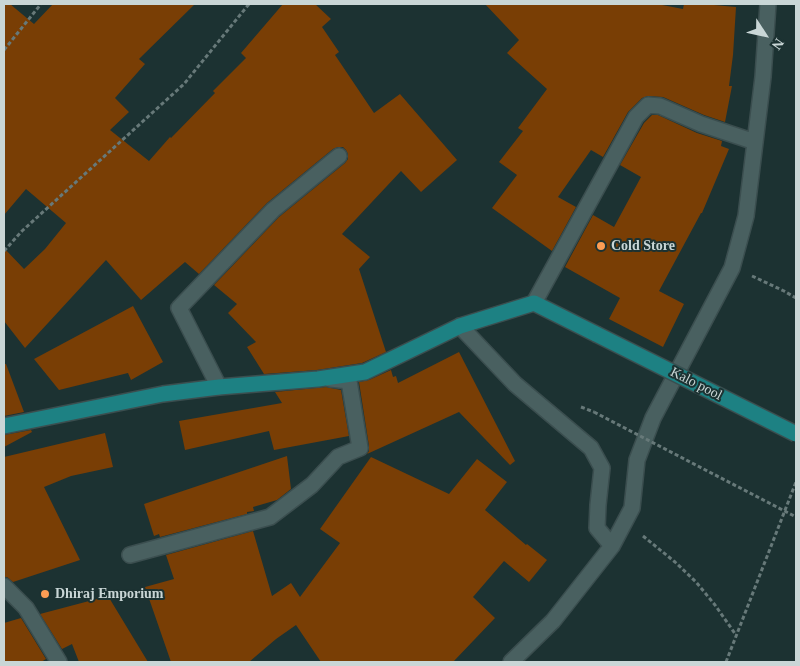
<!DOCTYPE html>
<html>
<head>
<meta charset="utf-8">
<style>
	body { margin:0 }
	#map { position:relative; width:800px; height:666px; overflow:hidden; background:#1c3232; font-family:"Times New Roman",serif }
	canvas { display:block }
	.frame { position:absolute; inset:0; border:5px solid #c9d6d6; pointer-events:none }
	.north { position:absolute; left:740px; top:10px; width:50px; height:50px; -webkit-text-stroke:4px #1c3232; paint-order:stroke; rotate:125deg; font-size:14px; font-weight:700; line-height:20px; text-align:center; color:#c9d6d6 }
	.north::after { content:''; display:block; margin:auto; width:18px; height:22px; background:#c9d6d6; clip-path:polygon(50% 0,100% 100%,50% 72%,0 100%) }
</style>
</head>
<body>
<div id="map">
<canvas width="800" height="666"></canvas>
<div class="frame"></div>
<div class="north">N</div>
</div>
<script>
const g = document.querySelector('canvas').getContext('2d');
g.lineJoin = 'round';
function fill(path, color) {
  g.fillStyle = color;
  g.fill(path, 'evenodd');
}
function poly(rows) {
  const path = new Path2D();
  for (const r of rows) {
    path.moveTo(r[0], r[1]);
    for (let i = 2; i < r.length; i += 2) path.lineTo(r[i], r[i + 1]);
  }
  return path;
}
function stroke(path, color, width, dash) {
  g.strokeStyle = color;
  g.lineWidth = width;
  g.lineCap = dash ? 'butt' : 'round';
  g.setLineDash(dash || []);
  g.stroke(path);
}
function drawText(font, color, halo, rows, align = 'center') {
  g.font = font + ' "Times New Roman",serif';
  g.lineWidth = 4;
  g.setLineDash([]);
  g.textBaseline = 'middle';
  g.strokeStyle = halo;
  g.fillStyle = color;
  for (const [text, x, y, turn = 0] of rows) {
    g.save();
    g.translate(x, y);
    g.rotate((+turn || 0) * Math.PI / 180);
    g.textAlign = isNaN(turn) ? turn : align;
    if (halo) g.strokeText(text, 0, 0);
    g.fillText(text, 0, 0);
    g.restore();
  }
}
const building = poly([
	[4,4,10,4,34,24,53,4,195,4,139,59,145,64,115,98,129,112,110,130,149,161,170,137,171,138,215,93,213,91,246,58,241,53,283,4,315,4,331,19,322,27,339,52,335,55,374,113,400,94,457,160,421,192,401,171,342,234,370,257,359,269,386,352,362,363,317,370,264,374,247,347,256,342,228,313,237,304,214,285,279,217,345,163,348,159,348,154,346,150,343,147,338,147,333,149,267,203,199,274,185,262,141,300,106,260,25,348,4,321,4,248,24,269,45,249,66,223,26,189,4,215],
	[485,4,657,4,683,9,684,4,703,4,736,7,733,55,729,86,732,86,725,122,704,115,663,97,648,96,642,98,628,112,603,157,591,150,558,197,576,207,552,251,492,208,517,175,499,162,523,131,518,128,547,89,507,53,519,40],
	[652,115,658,115,697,133,722,141,721,146,729,149,702,213,701,213,659,291,684,304,663,347,609,319,620,298,565,267,593,215,614,227,641,177,620,165,644,123],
	[133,306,163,362,131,380,128,373,59,390,34,359],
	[459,352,515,461,510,465,459,412,367,454,369,451,369,446,359,382,369,380,391,370,393,377,396,376,398,383],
	[4,364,6,364,24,412,4,416],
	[326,387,341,390,349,436,274,450,269,431,185,450,179,421,282,403,275,392],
	[31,430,32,432,4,447,4,435],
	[105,433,113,467,71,476,44,487,80,560,13,582,7,577,4,577,4,457],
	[287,456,291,489,277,500,253,507,254,511,247,512,247,514,160,537,159,534,154,536,144,504],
	[371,457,449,494,477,459,507,482,485,510,526,545,527,544,547,560,529,582,504,561,473,597,495,618,453,662,321,662,296,625,276,639,249,662,171,662,145,587,174,579,166,555,253,531,272,596,291,583,300,597,340,543,320,529],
	[108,596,148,662,79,662,72,644,62,649,40,614],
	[21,618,46,659,41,662,4,662,4,623]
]);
const path = poly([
	[4,50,41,4],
	[4,251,22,231,184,84,249,4],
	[752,276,784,291,796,298],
	[581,407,594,412],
	[643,536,675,562,696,582,715,605,736,635],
	[726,662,796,482]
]);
const minor = poly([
	[534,303,636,117,648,105,660,106,701,124,755,142],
	[460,326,515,384,591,448,602,468,598,505,597,528,612,546],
	[219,387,179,308,273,210,339,156],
	[130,555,270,517,312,485,338,457,360,448,349,381,330,379],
	[4,586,26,608,59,662],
	[511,662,553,621,612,546,632,508,637,460,653,418,732,268,746,216,763,77,768,4]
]);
const major = poly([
	[4,426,163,394,219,387,318,379,365,372,460,326,534,303,596,334]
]);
const pathBridge = poly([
	[594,412,796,517]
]);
const majorBridge = poly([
	[596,334,796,434]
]);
const markers = [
	[601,246,5,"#fc9d54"],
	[45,594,5,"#fc9d54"]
];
const poiNames = [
	["Cold Store",611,246],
	["Dhiraj Emporium",55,594]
];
const streetNames = [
	["Kalo pool",696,384,27]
];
fill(building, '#793e05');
stroke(minor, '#3b4e4f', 18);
stroke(major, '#3b4e4f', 18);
stroke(path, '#677979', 3, [4, 2.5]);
stroke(minor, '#496060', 15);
stroke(major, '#1d8183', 15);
stroke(majorBridge, '#3b4e4f', 18, []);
stroke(pathBridge, '#677979', 3, [4, 2.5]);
stroke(majorBridge, '#1d8183', 15);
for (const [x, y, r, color] of markers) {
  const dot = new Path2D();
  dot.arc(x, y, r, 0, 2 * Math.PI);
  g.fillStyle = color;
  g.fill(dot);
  stroke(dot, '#1c3232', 2);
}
drawText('bold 14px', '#c9d6d6', '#1c3232', poiNames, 'left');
drawText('14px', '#c9d6d6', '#1c3232', streetNames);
</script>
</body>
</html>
